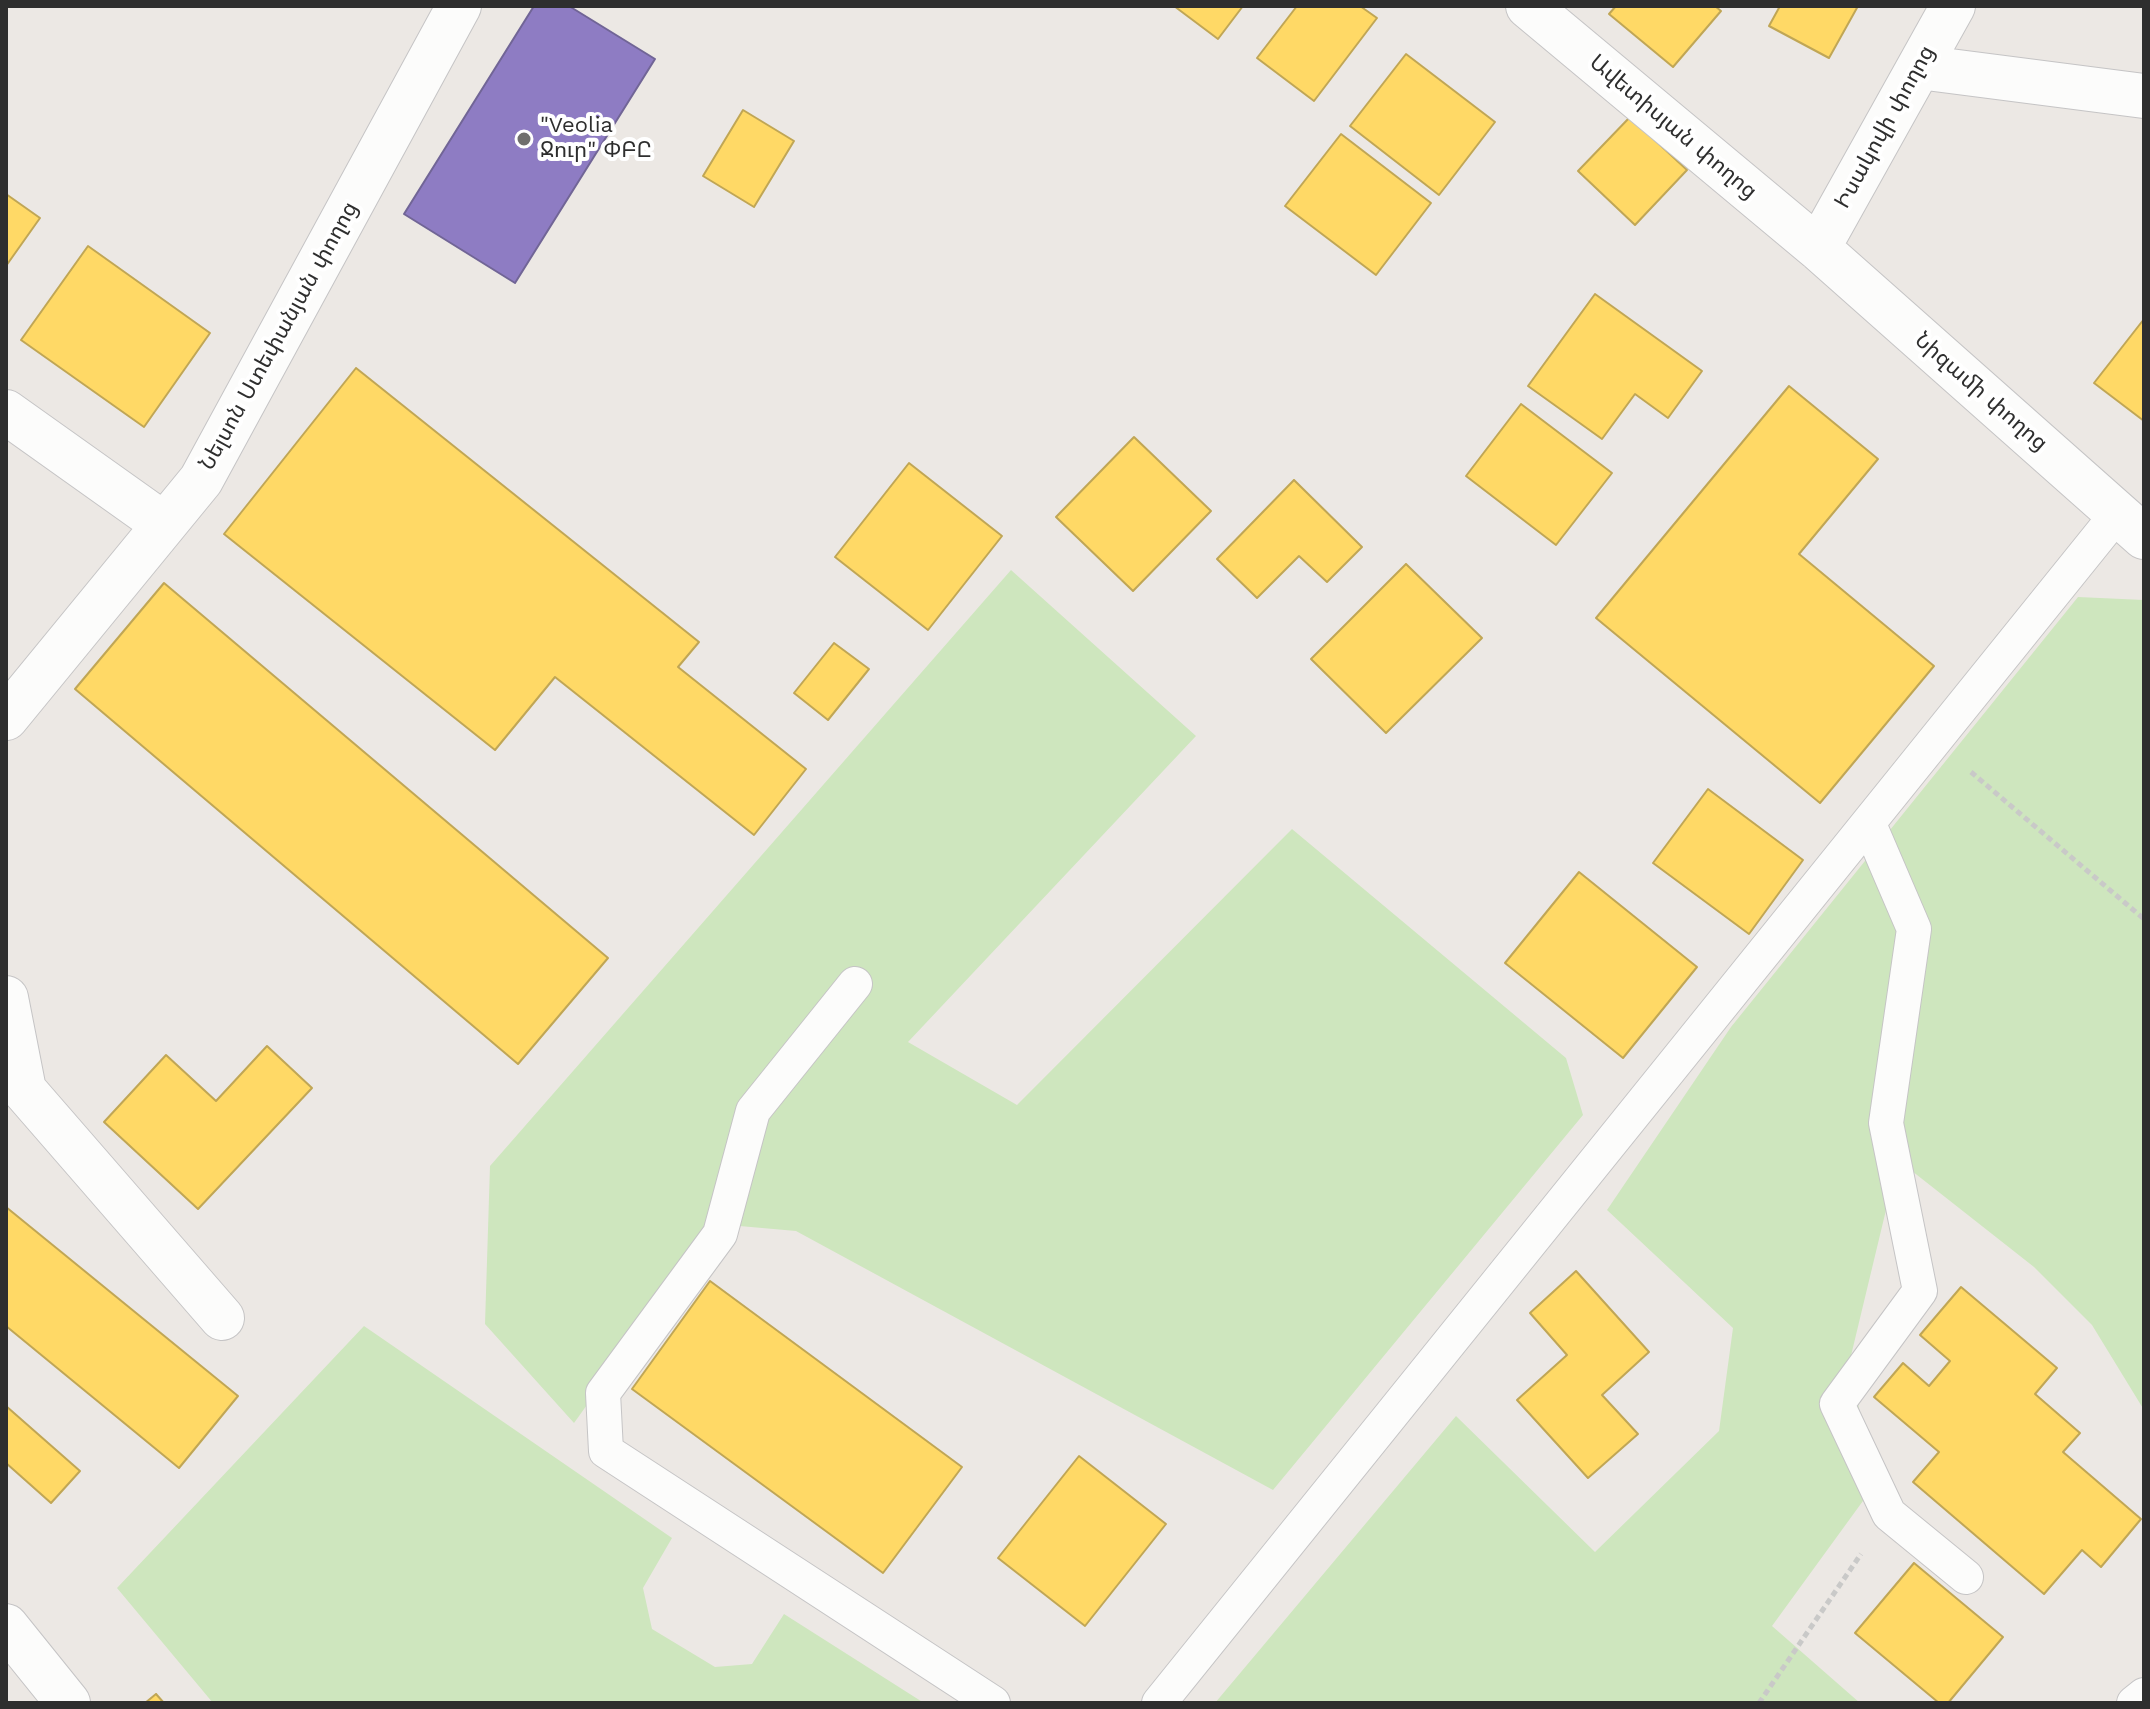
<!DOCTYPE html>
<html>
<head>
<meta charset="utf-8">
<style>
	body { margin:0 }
	#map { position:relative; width:2150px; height:1709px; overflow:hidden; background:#ece8e4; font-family:"Work Sans",sans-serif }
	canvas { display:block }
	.frame { position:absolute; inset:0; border:8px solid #2e2e2e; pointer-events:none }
</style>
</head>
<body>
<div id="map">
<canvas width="2150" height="1709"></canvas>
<div class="frame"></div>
</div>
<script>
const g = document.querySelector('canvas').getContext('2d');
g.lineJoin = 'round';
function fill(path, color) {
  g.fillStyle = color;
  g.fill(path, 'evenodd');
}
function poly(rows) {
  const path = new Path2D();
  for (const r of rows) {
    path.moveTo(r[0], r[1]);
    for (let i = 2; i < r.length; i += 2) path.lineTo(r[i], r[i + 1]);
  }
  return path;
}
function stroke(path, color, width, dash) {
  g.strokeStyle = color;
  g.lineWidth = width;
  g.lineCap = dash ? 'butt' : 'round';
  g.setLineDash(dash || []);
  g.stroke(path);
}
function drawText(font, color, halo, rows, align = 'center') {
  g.font = font + ' "Work Sans","Noto Sans Armenian",sans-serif';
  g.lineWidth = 8;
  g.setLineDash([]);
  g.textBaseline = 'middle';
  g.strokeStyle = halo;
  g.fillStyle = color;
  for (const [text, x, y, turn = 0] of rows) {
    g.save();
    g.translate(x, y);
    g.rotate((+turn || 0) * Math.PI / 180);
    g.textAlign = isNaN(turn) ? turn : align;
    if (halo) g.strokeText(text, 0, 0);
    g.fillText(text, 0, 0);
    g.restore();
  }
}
const green = poly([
	[1011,570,1196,736,908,1042,1017,1105,1292,829,1566,1058,1583,1115,1273,1490,796,1231,717,1224,574,1423,485,1324,490,1166],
	[2078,597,2144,600,2144,1410,2092,1325,2034,1267,1898,1160,1849,1364,1876,1483,1772,1626,1860,1703,1215,1703,1456,1416,1595,1552,1719,1431,1733,1328,1607,1210,1731,1027],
	[364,1326,672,1538,643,1588,652,1629,715,1667,752,1664,784,1614,924,1703,213,1703,117,1588]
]);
const homes = poly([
	[1174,6,1243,6,1218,39,1174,6],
	[1297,6,1360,6,1377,18,1314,101,1257,58,1297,6],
	[1616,6,1715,6,1721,11,1673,67,1609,14,1616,6],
	[1780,6,1858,6,1829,58,1769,26,1780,6],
	[1406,54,1495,122,1439,195,1350,126,1406,54],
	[743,110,794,141,754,207,703,176,743,110],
	[1630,117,1687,170,1635,225,1578,171,1630,117],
	[1341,134,1431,203,1376,275,1285,206,1341,134],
	[6,194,40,218,6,266,6,194],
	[88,246,210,333,144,427,21,340,88,246],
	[1595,294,1702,371,1668,418,1635,394,1602,439,1528,386,1595,294],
	[2144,319,2144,421,2094,383,2144,319],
	[356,368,699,642,678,667,806,769,754,835,555,677,495,750,224,534,356,368],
	[1789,386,1878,459,1799,554,1934,666,1820,803,1596,618,1789,386],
	[1521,404,1612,473,1556,545,1466,476,1521,404],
	[1134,437,1211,511,1133,591,1056,517,1134,437],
	[909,463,1002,536,928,630,835,557,909,463],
	[1294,480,1362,547,1327,582,1299,556,1257,598,1217,559,1294,480],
	[1406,564,1482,638,1386,733,1311,659,1406,564],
	[164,583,608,958,518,1064,75,689,164,583],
	[834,643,869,669,828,720,794,693,834,643],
	[1708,789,1803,860,1749,934,1653,863,1708,789],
	[1579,872,1697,967,1623,1058,1505,963,1579,872],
	[267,1046,312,1088,198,1209,104,1122,166,1055,216,1101,267,1046],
	[6,1207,238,1396,179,1468,6,1326,6,1207],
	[1576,1271,1649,1352,1602,1395,1638,1434,1588,1478,1517,1400,1567,1355,1530,1313,1576,1271],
	[710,1281,962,1467,883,1573,632,1389,710,1281],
	[1961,1287,2057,1368,2035,1394,2080,1433,2063,1452,2141,1519,2101,1567,2082,1550,2044,1594,1913,1482,1939,1452,1874,1397,1903,1363,1929,1386,1950,1361,1920,1335,1961,1287],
	[6,1406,80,1471,51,1503,6,1463,6,1406],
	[1079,1456,1166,1524,1085,1626,998,1558,1079,1456],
	[1914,1563,2003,1637,1948,1703,1939,1703,1855,1633,1914,1563],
	[156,1694,164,1703,145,1703,156,1694]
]);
const offices = poly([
	[534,6,569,6,655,59,515,283,404,214,534,6]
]);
const path = poly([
	[1971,772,2144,919],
	[1759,1703,1861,1554]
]);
const service = poly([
	[1869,824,1914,929,1886,1123,1920,1291,1837,1404,1889,1514,1966,1577],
	[855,984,753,1111,720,1234,603,1393,606,1451,993,1703],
	[1159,1703,2118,513],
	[2134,1703,2144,1695]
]);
const minor = poly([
	[1528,6,1818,248,2144,537],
	[1919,67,2144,96],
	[1818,248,1953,6],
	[6,412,162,523],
	[6,718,201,480,459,6],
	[6,998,24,1090,222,1318],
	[6,1626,68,1703]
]);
const markers = [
	[524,139,8,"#706f6e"]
];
const poiNames = [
	["\"Veolia",540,126],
	["Ջուր\" ՓԲԸ",540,151]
];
const streetNames = [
	["Ավետիսյան փողոց",1673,127,40],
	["Իսակովի փողոց",1885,127,-61],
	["Նելսոն Ստեփանյան փողոց",279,336,-61],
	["Նիզամի փողոց",1981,392,41]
];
fill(green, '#cee6be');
fill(homes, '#ffd966');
stroke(homes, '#c0a655', 2);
fill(offices, '#8e7cc3');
stroke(offices, '#716596', 2);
stroke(service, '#c5c4c5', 36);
stroke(minor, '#c5c4c5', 46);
stroke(path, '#c9c9c8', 5, [6, 4]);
stroke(service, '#fcfcfb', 34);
stroke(minor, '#fcfcfb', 44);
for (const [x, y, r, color] of markers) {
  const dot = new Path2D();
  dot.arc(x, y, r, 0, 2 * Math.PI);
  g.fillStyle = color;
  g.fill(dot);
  stroke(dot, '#fff', 3);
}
drawText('22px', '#2e2e2e', '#fff', poiNames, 'left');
drawText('22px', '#2e2e2e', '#fff', streetNames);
</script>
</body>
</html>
